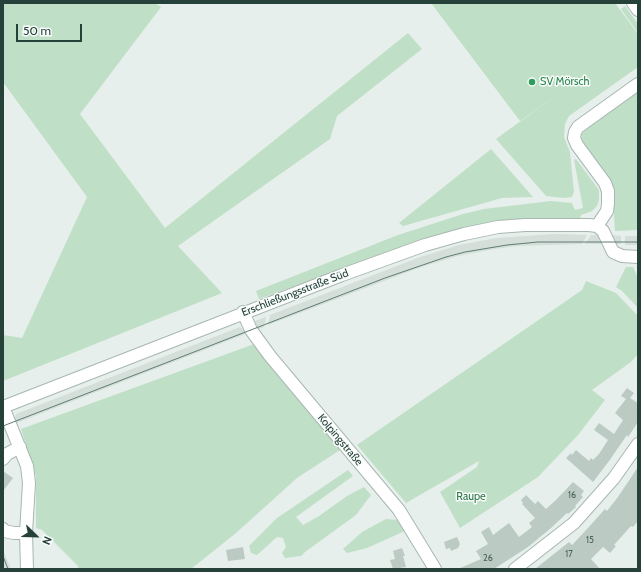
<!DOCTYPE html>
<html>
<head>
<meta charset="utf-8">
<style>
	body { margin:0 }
	#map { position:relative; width:641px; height:572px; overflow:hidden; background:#e6efeb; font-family:Cabin,sans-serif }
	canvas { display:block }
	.frame { position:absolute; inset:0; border:4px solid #254139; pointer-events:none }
	.north { position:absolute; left:16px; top:516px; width:40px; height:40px; -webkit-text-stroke:3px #f7fbf9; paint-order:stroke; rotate:113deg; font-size:11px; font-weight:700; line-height:16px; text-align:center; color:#254139 }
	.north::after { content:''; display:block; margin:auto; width:14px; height:18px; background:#254139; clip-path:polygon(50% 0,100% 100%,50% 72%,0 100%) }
	.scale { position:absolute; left:16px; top:24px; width:66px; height:18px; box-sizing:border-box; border:2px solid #254139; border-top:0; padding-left:5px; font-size:12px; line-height:14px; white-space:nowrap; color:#254139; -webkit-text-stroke:3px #f7fbf9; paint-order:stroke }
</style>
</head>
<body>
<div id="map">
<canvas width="641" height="572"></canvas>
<div class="frame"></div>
<div class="north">N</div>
<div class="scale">50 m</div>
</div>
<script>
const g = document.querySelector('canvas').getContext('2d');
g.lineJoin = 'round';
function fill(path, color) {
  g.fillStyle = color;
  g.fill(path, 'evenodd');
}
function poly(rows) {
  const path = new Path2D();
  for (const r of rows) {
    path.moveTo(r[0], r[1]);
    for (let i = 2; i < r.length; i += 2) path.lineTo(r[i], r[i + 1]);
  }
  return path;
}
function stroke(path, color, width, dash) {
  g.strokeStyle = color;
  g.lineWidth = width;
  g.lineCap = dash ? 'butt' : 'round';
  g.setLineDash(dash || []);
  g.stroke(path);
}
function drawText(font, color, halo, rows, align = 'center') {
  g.font = font + ' Cabin,sans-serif';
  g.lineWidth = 3;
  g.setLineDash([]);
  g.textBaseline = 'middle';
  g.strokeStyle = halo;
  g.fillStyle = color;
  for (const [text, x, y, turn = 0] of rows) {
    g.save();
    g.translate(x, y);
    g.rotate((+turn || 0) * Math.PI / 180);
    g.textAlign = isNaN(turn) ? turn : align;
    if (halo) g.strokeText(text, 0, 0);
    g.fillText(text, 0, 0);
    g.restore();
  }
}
const built = poly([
	[555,234,587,235,582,244,517,246,495,249,458,256,421,267,268,325,270,315,420,257,459,245,496,238],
	[591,235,597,235,602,244,585,244],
	[612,235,621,236,621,244,616,244],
	[625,236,638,236,638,245,625,245],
	[266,317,264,327,256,330,255,321],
	[240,327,248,333,14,424,16,414],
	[3,550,11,569,3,569]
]);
const green = poly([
	[3,3,155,3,161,7,80,114,165,228,408,33,422,49,337,116,330,139,178,246,222,293,3,381,3,335,22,338,87,197,3,82],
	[431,3,615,3,638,34,638,67,569,116,565,124,564,137,570,152,574,192,572,197,563,198,546,196,496,139,558,94,520,121],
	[625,6,638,24,638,33,621,9],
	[638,90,638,230,615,231,612,185,584,146,581,135,588,126],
	[491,149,533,197,502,198,403,226,399,223],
	[576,159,599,190,599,200,597,206,592,211,581,215,580,219,520,220,431,237,259,299,256,291,398,235,463,214,484,209,551,201,572,203,575,210,583,208,574,160],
	[626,267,633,267,638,278,638,308,622,291,616,287],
	[586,281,616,293,638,316,638,354,631,362,592,390,605,400,578,435,538,477,460,528,440,492,477,467,479,461,406,503,357,445,582,290],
	[257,343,340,450,297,478,236,533,191,569,78,569,78,566,42,530,36,528,36,476,21,429],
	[348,470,353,476,296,517,303,525,319,516,347,496,364,487,371,495,356,515,305,552,301,556,285,558,282,553,286,547,283,538,277,537,257,555,251,553,249,546,277,518],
	[386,519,399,520,407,530,367,548,347,553,343,549,362,532]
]);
const building = poly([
	[627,388,634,393,630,398,638,403,638,422,628,437,627,435,609,461,593,482,566,458,571,453,572,455,576,450,589,461,591,458,593,460,599,454,608,440,594,430,599,423,614,434,623,420,615,413,626,399,621,396],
	[638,467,638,521,633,527,631,526,614,545,616,546,610,553,603,547,591,559,600,569,535,569,569,542,572,545,588,528,605,509,607,511,618,497],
	[3,471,13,478,3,491],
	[573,482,584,491,581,495,583,497,575,506,576,507,568,514,567,513,551,528,528,547,494,569,458,569,481,559,476,551,488,544,481,532,489,527,493,535,509,523,519,537,532,527,529,523,535,518,522,504,523,503,521,500,526,495,535,504,538,501,546,509,556,500],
	[457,537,460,544,458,548,451,551,450,548,446,549,444,542],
	[243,547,245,559,228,561,226,550],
	[402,548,405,556,403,556,406,567,393,569,390,560,395,559,393,551]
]);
const minor = poly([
	[633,3,638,10],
	[597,226,607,211,608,204,608,191,605,183,577,145,574,138,575,132,578,127,638,84],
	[243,312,251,330,270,356,399,510,435,569],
	[3,407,342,275,425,245,464,234,498,227,525,225,589,225,597,226,603,231,613,252,622,256,638,257],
	[3,407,27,466,29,483,26,533,27,569],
	[3,459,7,454,20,447],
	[3,529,4,531,14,533,26,533],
	[515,569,574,523,614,478,638,444]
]);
const tram = poly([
	[3,426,385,278,446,257,465,252,507,245,538,242,638,242],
	[3,556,8,569]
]);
const markers = [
	[532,82,4,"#2e9e5b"]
];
const numberNames = [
	["16",572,495],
	["15",590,540],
	["17",569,554],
	["26",488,558]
];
const leisureNames = [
	["SV Mörsch",540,82]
];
const streetNames = [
	["Erschließungsstraße Süd",295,293,-21],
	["Kolpingstraße",340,440,50]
];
const parkNames = [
	["Raupe",471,497]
];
fill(built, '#d4dfd9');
fill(green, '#c0dfc7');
fill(building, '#bbcac3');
stroke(minor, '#a8b7b2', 14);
stroke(minor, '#fff', 12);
stroke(tram, '#607c74', 1);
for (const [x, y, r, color] of markers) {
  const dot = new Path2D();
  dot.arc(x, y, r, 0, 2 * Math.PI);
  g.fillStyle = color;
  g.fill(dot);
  stroke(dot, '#f7fbf9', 1.5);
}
drawText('9px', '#4a635c', null, numberNames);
drawText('11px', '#27864d', '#f7fbf9', leisureNames, 'left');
drawText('11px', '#254139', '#f7fbf9', streetNames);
drawText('11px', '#2f7849', '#f7fbf9', parkNames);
</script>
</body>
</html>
